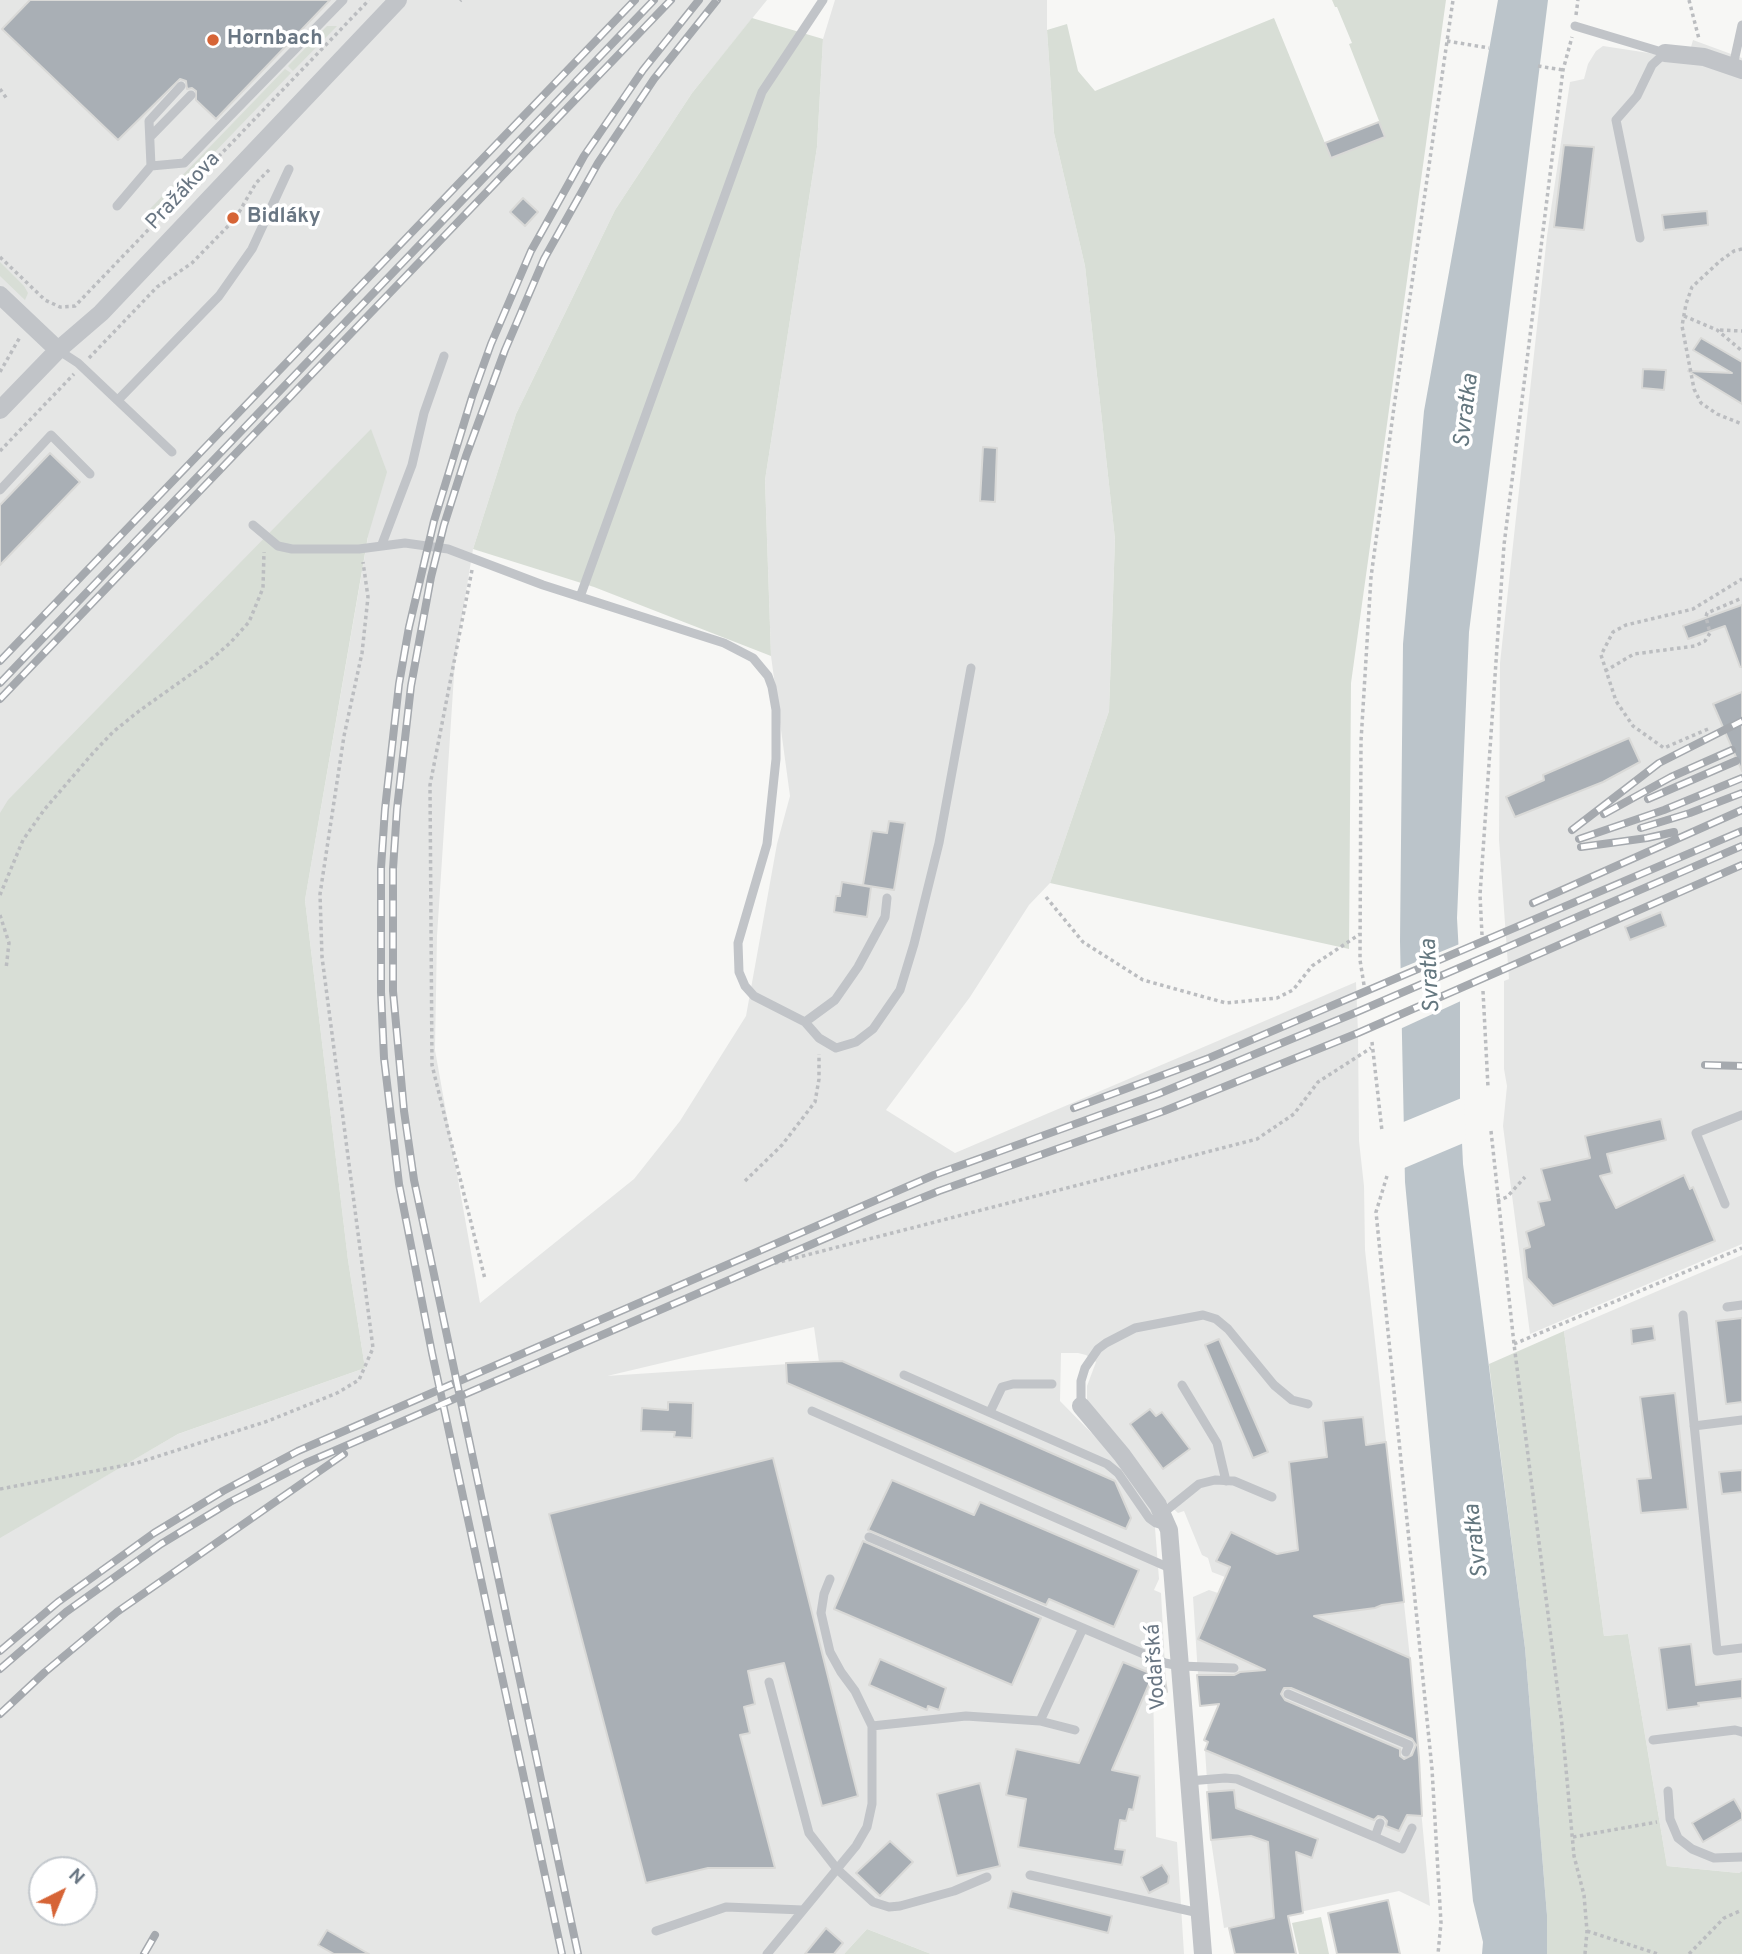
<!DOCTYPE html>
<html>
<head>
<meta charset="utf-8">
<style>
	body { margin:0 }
	#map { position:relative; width:1742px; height:1954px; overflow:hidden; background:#f7f7f5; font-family:Overpass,sans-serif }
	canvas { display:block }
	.north { position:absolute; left:28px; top:1856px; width:70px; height:70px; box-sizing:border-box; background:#fff; border:2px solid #c3c8cd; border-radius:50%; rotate:43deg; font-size:19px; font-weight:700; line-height:28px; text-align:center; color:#697683 }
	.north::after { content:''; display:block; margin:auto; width:24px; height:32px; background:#d66436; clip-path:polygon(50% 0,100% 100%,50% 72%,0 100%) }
</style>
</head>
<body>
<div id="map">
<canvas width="1742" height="1954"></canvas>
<div class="north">N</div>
</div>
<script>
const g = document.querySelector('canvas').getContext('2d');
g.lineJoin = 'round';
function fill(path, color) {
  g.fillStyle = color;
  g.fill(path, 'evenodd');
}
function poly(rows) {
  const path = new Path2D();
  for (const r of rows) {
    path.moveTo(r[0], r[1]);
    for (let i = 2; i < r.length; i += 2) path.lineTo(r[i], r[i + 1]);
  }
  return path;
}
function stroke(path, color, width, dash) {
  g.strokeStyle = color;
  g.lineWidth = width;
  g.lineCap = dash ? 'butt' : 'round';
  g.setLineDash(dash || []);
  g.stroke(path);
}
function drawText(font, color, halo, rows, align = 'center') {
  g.font = font + ' Overpass,sans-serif';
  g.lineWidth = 7;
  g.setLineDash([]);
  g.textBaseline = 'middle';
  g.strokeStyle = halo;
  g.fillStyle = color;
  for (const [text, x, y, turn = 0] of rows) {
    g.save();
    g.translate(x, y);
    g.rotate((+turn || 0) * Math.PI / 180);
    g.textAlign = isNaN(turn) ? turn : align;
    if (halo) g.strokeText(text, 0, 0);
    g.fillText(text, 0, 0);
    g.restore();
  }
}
const built = poly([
	[0,0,767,0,692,93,615,210,516,414,473,549,455,660,437,936,435,1050,480,1303,634,1179,680,1121,746,1016,777,844,790,796,771,656,765,480,817,147,823,39,835,0,1047,0,1047,30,1054,133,1085,266,1115,539,1109,711,1050,883,1029,905,970,997,886,1110,955,1153,1356,982,1358,1033,1359,1141,1364,1186,1365,1250,1410,1658,1419,1758,1421,1784,1419,1788,1430,1906,1399,1891,1224,1928,1211,1840,1205,1750,1208,1742,1204,1740,1219,1704,1200,1706,1193,1597,1209,1590,1218,1593,1225,1577,1212,1572,1208,1558,1202,1555,1184,1511,1178,1513,1163,1499,1087,1400,1087,1386,1096,1362,1086,1355,1078,1353,1061,1353,1060,1401,1118,1460,1154,1515,1159,1579,1154,1590,1161,1593,1166,1685,1153,1686,1156,1837,1177,1842,1184,1954,931,1954,867,1929,844,1954,0,1954,0,1537,178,1434,365,1368,348,1260,305,900,368,537,0,826],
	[814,1327,819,1362,606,1376,607,1376],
	[42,1870,84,1870,84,1912,42,1912],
	[1693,40,1742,58,1742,1244,1530,1334,1503,1126,1507,1086,1504,1069,1504,981,1509,979,1499,840,1500,663,1547,236,1570,82,1584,79,1588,64,1596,51,1603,46,1662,55,1689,54],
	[1742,1255,1742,1871,1739,1873,1667,1866,1628,1634,1604,1636,1564,1331]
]);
const green = poly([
	[1332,0,1446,0,1351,683,1349,949,1050,883,1109,711,1115,539,1085,266,1054,133,1047,30,1067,24,1078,71,1095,91,1274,18,1331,158,1385,136,1349,44,1352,43,1337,7,1335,7],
	[752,18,823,39,817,147,765,480,771,656,594,587,473,549,516,414,615,210,692,93],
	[327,26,337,26,293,71,288,66],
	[285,69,291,73,155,214,150,213,149,210],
	[0,262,24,286,28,293,25,300,0,276],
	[371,429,387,472,368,536,305,900,348,1260,365,1368,178,1434,0,1538,0,813,8,800],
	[1564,1331,1604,1636,1628,1634,1667,1866,1739,1873,1742,1871,1742,1954,1547,1954,1547,1915,1525,1648,1489,1364],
	[1321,1917,1329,1954,1299,1954,1292,1923],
	[867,1929,931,1954,844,1954]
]);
const water = poly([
	[1498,0,1548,0,1469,632,1457,918,1460,973,1460,1099,1463,1164,1525,1648,1547,1915,1547,1954,1482,1954,1483,1942,1473,1901,1405,1182,1400,941,1403,644,1424,411]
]);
const pier = poly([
	[1462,943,1463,1000,1400,1029,1399,969],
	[1464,1097,1466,1142,1402,1169,1401,1123]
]);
const building = poly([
	[30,0,330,0,216,119,196,100,196,91,192,88,187,89,186,81,180,79,118,140,2,29,30,0],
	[1379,122,1385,137,1331,158,1325,143,1379,122],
	[1564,145,1594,147,1584,230,1554,227,1564,145],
	[523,198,538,212,525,226,510,212,523,198],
	[1707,211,1708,225,1664,230,1662,215,1707,211],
	[1701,338,1742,362,1742,404,1688,371,1732,373,1693,350,1701,338],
	[1643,369,1666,370,1664,390,1642,388,1643,369],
	[983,447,997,448,995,502,980,501,983,447],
	[50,453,80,482,0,565,0,505,50,453],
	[1742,605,1742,667,1740,667,1725,626,1688,639,1683,626,1742,605],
	[1742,692,1742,771,1713,704,1742,692],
	[1629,738,1640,762,1603,782,1515,817,1506,797,1544,780,1543,775,1629,738],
	[889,821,905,823,894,890,863,885,872,831,887,833,889,821],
	[842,882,871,887,867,917,834,912,836,896,840,896,842,882],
	[1661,912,1666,926,1630,940,1625,927,1661,912],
	[1661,1119,1666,1140,1607,1154,1612,1173,1600,1176,1616,1208,1684,1175,1690,1189,1693,1187,1715,1241,1553,1306,1527,1278,1524,1249,1530,1247,1526,1232,1544,1225,1538,1202,1550,1200,1541,1169,1590,1158,1585,1136,1661,1119],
	[1742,1318,1742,1402,1726,1404,1716,1321,1742,1318],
	[1653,1326,1655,1340,1632,1344,1631,1329,1653,1326],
	[1219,1339,1268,1452,1253,1458,1205,1345,1219,1339],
	[842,1361,1115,1481,1131,1518,1126,1529,787,1383,786,1363,842,1361],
	[1675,1393,1688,1509,1641,1513,1637,1479,1651,1478,1640,1397,1675,1393],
	[668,1402,693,1403,692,1438,674,1437,675,1432,641,1431,642,1408,668,1410,668,1402],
	[1150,1409,1156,1416,1162,1412,1190,1449,1163,1469,1130,1424,1150,1409],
	[1363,1417,1366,1445,1386,1442,1404,1602,1382,1605,1375,1608,1314,1616,1410,1658,1419,1758,1422,1816,1407,1815,1399,1831,1386,1826,1387,1821,1383,1817,1378,1816,1374,1820,1205,1750,1208,1742,1204,1740,1219,1704,1200,1706,1197,1675,1234,1675,1240,1672,1265,1670,1198,1639,1230,1567,1216,1561,1231,1532,1277,1554,1298,1550,1289,1462,1327,1457,1323,1421,1363,1417],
	[1284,1688,1291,1688,1412,1739,1416,1745,1412,1755,1404,1759,1400,1756,1400,1749,1285,1700,1281,1694,1284,1688],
	[773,1458,858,1796,822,1806,784,1663,748,1671,755,1704,744,1707,750,1733,740,1735,775,1868,708,1868,646,1883,549,1514,773,1458],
	[1742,1470,1742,1492,1722,1494,1719,1472,1742,1470],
	[892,1480,974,1515,980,1502,1139,1570,1114,1627,1049,1599,1046,1605,868,1530,892,1480],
	[863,1541,1041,1618,1012,1685,834,1609,863,1541],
	[1691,1644,1696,1685,1742,1679,1742,1698,1698,1703,1699,1706,1667,1710,1659,1648,1691,1644],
	[880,1659,946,1688,939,1710,928,1706,927,1710,869,1685,880,1659],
	[1123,1662,1152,1674,1154,1669,1164,1673,1167,1692,1149,1684,1112,1770,1140,1776,1133,1810,1129,1809,1126,1821,1120,1820,1115,1849,1125,1850,1122,1865,1018,1847,1026,1799,1006,1795,1016,1749,1079,1763,1123,1662],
	[980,1783,1000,1866,957,1876,937,1794,980,1783],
	[1234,1790,1236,1808,1318,1839,1312,1858,1296,1852,1303,1913,1288,1916,1296,1954,1235,1954,1229,1928,1274,1918,1268,1842,1251,1836,1211,1840,1207,1792,1234,1790],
	[1734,1799,1742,1813,1742,1819,1703,1842,1692,1823,1734,1799],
	[890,1841,913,1862,880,1896,856,1873,890,1841],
	[1162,1865,1169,1876,1168,1883,1149,1893,1141,1877,1162,1865],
	[1012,1891,1112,1916,1108,1933,1008,1908,1012,1891],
	[1388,1900,1400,1954,1337,1954,1328,1913,1388,1900],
	[826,1928,843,1943,834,1954,805,1954,826,1928],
	[327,1930,369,1954,334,1954,318,1945,327,1930]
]);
const path = poly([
	[1689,0,1699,39],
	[460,1,461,0],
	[1576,15,1578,0],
	[1447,41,1489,48],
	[1538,66,1563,70],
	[0,89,7,99],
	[1742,249,1734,251,1720,261,1692,287,1686,304,1682,326,1694,389,1701,403,1717,414,1742,424],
	[0,257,45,300,60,307,75,306,369,0],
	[1684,316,1717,330,1742,351],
	[1720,330,1742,331],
	[89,358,157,287,192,263,235,219,256,183,271,168],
	[0,372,20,337],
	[0,451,74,374],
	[472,570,430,785,432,1065,485,1279],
	[1605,671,1634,654,1695,646,1705,641,1710,633,1706,617,1707,613,1742,598],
	[1708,729,1664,748,1633,726,1616,701,1601,655,1613,632,1626,625,1693,609,1742,579],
	[0,895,23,840,44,810,93,753,113,732,139,711,208,662,230,643,249,622,263,588,264,552],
	[1046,897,1083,942,1143,980,1226,1003,1277,998,1293,990,1312,966,1360,934],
	[0,915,9,943,6,969],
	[1482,935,1480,895,1504,545,1563,70,1572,37],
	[1364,985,1360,960,1361,741,1371,577,1394,407,1453,0],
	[1483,991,1488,1087],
	[1372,1042,1382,1131],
	[1491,1131,1514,1344,1562,1725,1574,1856,1584,1895,1587,1931,1585,1954],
	[1387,1176,1376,1212,1432,1769,1441,1923,1438,1954],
	[745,1181,782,1145,815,1102,819,1079,819,1054],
	[1497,1201,1507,1197,1525,1177],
	[768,1265,1257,1139,1294,1114,1318,1082,1371,1048],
	[1514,1344,1742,1248],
	[0,1489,137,1463,268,1421,337,1393,359,1380,373,1348,322,957,320,894,344,736,362,653,368,597,363,562],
	[1573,1837,1657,1822],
	[1587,1931,1658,1954],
	[1689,1954,1724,1918,1742,1910]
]);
const service = poly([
	[1575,26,1665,53],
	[1733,66,1742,25],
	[150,137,191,95],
	[151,166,149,121,181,86],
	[117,206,151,166,184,163,343,0],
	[1640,238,1616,120,1637,96,1652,65,1665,53],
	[58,350,78,363,172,452],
	[118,400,219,296,252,249,289,169],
	[0,490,51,435,90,474],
	[253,525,278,546,292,549,359,549,405,543,448,549,543,585,724,643,753,658,768,676,772,687,776,710,776,759,767,844,738,943,739,972,745,986,754,996,805,1022,819,1038,836,1048,856,1042,873,1029,900,990,914,944,939,843,971,668],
	[382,544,412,465,424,413,444,356],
	[580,597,762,92,823,0],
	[805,1022,835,1000,858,967,885,917,887,898],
	[1725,1204,1696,1133,1742,1115],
	[1727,1307,1742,1305],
	[1683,1315,1717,1651,1742,1648],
	[904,1375,1107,1464,1118,1473,1149,1518,1156,1523,1166,1526],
	[1182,1385,1217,1443,1226,1481],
	[1081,1406,1081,1381,1085,1368,1098,1349,1106,1343,1135,1328,1203,1315,1216,1319,1228,1329,1274,1385,1292,1400,1308,1404],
	[812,1411,1172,1569],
	[990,1412,1002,1387,1013,1384,1052,1384],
	[1694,1426,1742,1420],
	[1163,1513,1199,1484,1215,1480,1234,1481,1272,1497],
	[869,1537,1165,1663,1180,1666,1234,1668],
	[769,1682,809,1833,837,1869,873,1902,889,1907,900,1906,954,1891,987,1877],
	[1288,1694,1409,1745,1406,1752],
	[1040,1721,1083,1628],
	[872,1726,966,1716,1040,1721,1075,1730],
	[1653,1740,1735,1730,1742,1732],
	[1189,1781,1225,1778,1237,1779,1375,1837,1380,1823],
	[1668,1791,1670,1819,1678,1838,1692,1849,1714,1858,1742,1857],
	[1375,1837,1402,1849,1412,1828],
	[1030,1875,1199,1913],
	[656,1931,726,1907,803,1910],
	[767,1954,856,1846,867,1827,872,1804,872,1726,855,1691,841,1672,830,1652,821,1613,824,1594,830,1579]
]);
const minor = poly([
	[1665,53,1704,57,1742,70],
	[0,295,58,350],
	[0,410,58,350,101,313,398,0],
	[1081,1406,1122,1455,1158,1505,1169,1530,1203,1954]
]);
const rail = poly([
	[0,661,635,0],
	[0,683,654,0],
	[0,699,671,0],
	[1648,799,1736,761],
	[1604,814,1671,777,1732,750],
	[1641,828,1690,813,1742,793],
	[1572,830,1659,763,1742,721],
	[1579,839,1664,810,1742,778],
	[1581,847,1647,838,1674,832],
	[1533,903,1742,810],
	[1705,1065,1742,1066],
	[1074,1108,1209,1058,1742,831],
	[0,1651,58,1602,154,1533,223,1491,298,1451,934,1175,1158,1094,1357,1012,1742,846],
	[0,1669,66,1612,161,1544,230,1502,306,1463,877,1216,939,1191,1164,1111,1358,1033,1742,865],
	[0,1714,45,1672,117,1612,344,1454],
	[144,1954,155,1935],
	[562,1954,432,1353,399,1184,384,1058,381,992,381,868,385,809,399,684,409,627,434,521,472,397,491,344,531,251,584,156,643,70,699,0],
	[578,1954,414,1180,404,1111,393,991,393,869,397,809,411,686,431,577,444,525,466,456,505,350,544,259,598,163,654,79,717,0]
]);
const markers = [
	[213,40,7,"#d66436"],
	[233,218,7,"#d66436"]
];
const poiNames = [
	["Hornbach",227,40],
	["Bidláky",247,218]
];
const streetNames = [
	["Pražákova",184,192,-47],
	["Vodařská",1157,1667,-94]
];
const waterNames = [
	["Svratka",1468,411,-83],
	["Svratka",1432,976,-93],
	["Svratka",1478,1541,-97]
];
fill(built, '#e5e6e5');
fill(green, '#d8ded6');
fill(water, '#bbc4ca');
fill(pier, '#f7f7f5');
fill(building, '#a9afb5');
stroke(building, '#d9d9d7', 2);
stroke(path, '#bbbdc0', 3.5, [3.5, 3.5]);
stroke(service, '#c1c4c8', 9);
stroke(minor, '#c1c4c8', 18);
stroke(rail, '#a5a9ae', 8);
stroke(rail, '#fff', 5, [16]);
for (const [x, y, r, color] of markers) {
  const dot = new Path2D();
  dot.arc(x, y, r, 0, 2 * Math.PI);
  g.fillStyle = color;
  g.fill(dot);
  stroke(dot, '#fff', 2.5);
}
drawText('bold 21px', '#697683', '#fff', poiNames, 'left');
drawText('21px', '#697683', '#fff', streetNames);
drawText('italic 23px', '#64777f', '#fff', waterNames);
</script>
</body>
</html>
